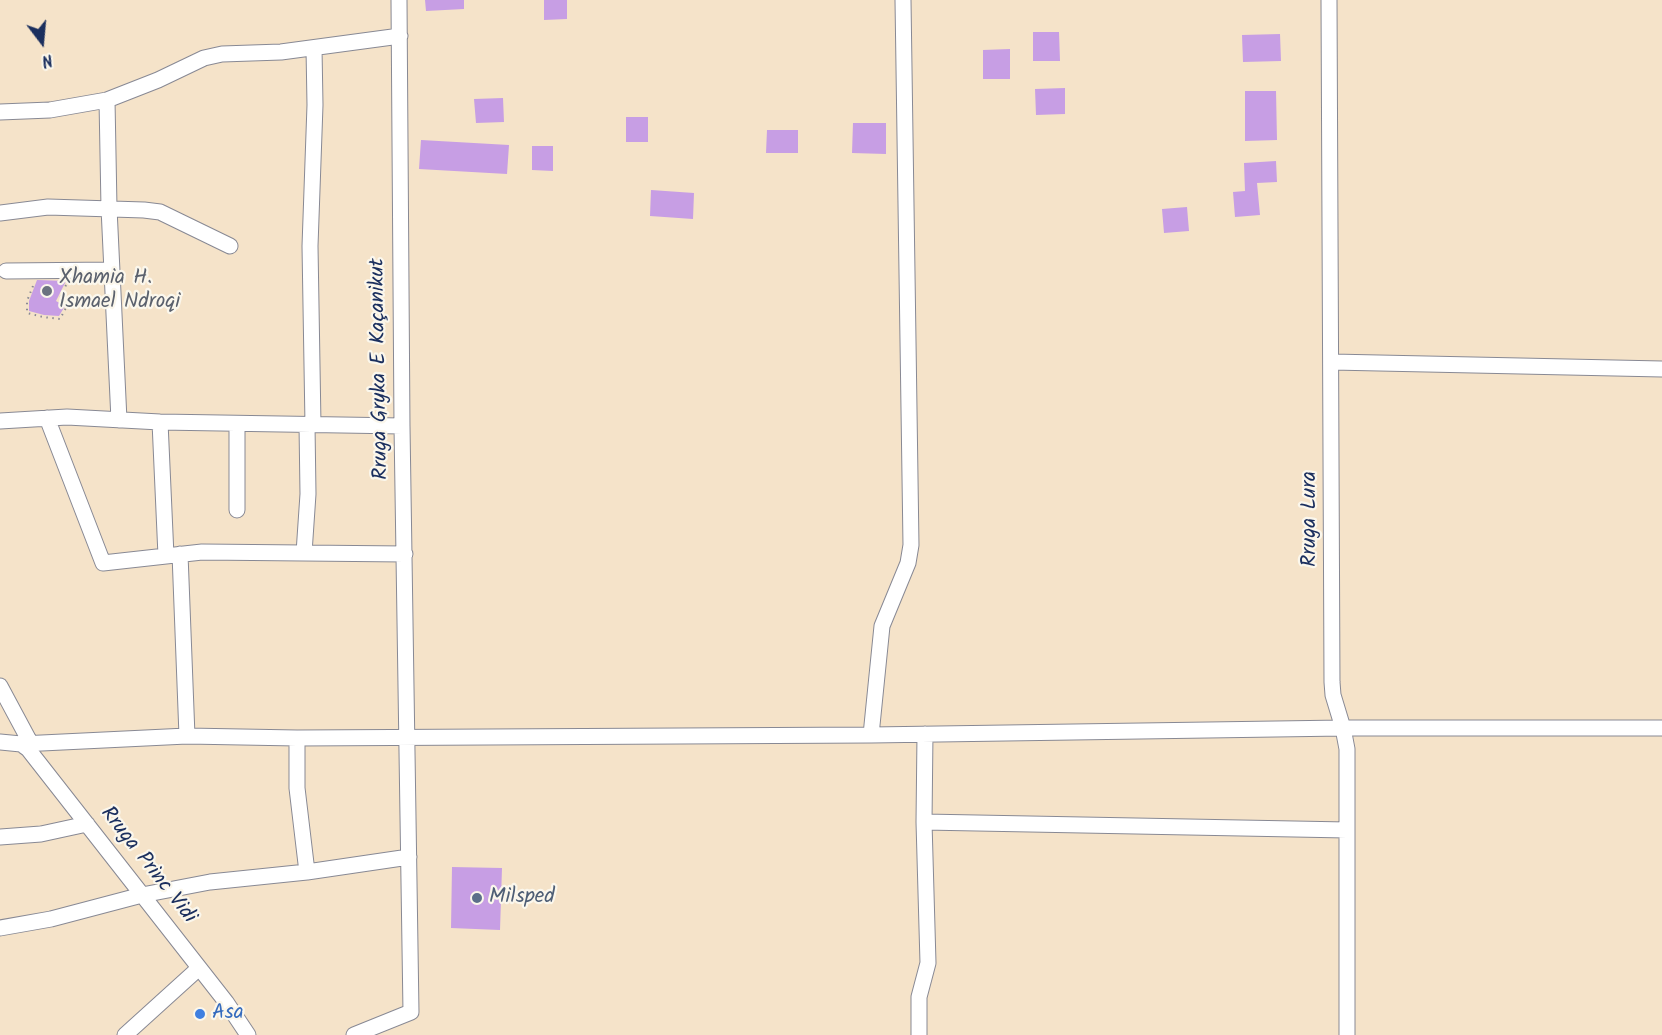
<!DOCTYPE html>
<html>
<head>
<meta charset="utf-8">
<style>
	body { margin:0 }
	#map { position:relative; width:1662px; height:1035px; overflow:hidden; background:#f5e3c9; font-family:Kalam,sans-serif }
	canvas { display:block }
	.north { position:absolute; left:12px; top:12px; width:60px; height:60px; -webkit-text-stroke:4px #fbf7ec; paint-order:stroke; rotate:164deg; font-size:16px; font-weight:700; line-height:24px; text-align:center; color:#1b2f5e }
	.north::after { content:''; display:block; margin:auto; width:21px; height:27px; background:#1b2f5e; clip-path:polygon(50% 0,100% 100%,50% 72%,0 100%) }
</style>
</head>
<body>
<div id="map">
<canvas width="1662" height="1035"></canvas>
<div class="north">N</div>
</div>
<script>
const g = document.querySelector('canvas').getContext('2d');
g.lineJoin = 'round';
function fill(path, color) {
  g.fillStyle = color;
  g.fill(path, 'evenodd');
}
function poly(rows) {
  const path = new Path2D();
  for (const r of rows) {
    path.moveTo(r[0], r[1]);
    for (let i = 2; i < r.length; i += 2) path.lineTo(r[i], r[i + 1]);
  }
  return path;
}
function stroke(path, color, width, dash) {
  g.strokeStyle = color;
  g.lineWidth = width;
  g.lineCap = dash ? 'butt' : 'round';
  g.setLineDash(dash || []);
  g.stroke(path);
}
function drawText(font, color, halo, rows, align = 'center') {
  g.font = font + ' Kalam,sans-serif';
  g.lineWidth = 4.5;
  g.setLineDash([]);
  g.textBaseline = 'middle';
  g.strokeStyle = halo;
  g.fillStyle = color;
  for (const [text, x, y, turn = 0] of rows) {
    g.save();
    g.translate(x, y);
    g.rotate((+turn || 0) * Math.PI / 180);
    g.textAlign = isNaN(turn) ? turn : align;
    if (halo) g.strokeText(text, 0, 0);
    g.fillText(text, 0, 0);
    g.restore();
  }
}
const building = poly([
	[425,0,464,0,464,9,426,11],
	[544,0,567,0,567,19,544,20],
	[1033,32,1059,32,1060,61,1033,61],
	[1280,34,1281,61,1243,62,1242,35],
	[1010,49,1010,79,983,79,983,50],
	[1065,88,1065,114,1036,115,1035,89],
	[1245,91,1276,91,1277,140,1245,141],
	[503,98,504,122,476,123,474,99],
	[626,117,648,117,648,142,626,142],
	[853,123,886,123,886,154,852,153],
	[767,130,798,130,798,153,766,153],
	[421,140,509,145,507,174,419,169],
	[532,146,553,146,553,171,532,170],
	[1276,161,1277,182,1257,183,1260,215,1235,217,1233,192,1245,191,1244,163],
	[651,190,694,193,693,219,650,216],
	[1187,207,1189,231,1164,233,1162,209],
	[37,280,66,281,56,301,65,306,59,316,44,315,29,311,29,301],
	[452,867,502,868,500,930,451,928]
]);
const path = poly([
	[33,286,27,301,27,313,43,317,60,319,68,304,60,299,66,285]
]);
const minor = poly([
	[1329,0,1332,682,1333,695,1343,728,1347,749,1347,1035],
	[107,100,109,208,119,420],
	[0,112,50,110,107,100,158,80,204,58,222,54,281,52,400,36],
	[0,213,48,207,144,210,160,212,230,246],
	[6,271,112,270],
	[1332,362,1662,369],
	[47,418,103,563,202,552,405,554],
	[0,421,67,417,160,422,402,426],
	[160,422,166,556],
	[237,424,237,510],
	[313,425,310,246,315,105,314,48],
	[304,553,308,494,307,425],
	[180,554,187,736],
	[0,686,30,742],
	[871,735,882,626,908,563,911,545,903,0],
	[297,738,297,788,307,872],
	[0,742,21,744,28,749,226,1002,248,1035],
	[21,744,187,736,297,738,871,735,1343,728,1662,728],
	[924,822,1347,830],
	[0,837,41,834,87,824],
	[0,928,51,919,142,895,210,882,307,872,409,857],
	[125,1035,199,968],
	[354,1035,411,1012,402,426,399,0],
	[919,1035,919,997,928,963,924,822,925,734]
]);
const markers = [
	[47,291,6,"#6b7280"],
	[477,898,6,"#5c6f8a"],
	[200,1014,6,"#3f7fe0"]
];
const worshipNames = [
	["Xhamia H.",59,279],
	["Ismael Ndroqi",59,303]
];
const streetNames = [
	["Rruga Gryka E Kaçanikut",381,369,-91],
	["Rruga Lura",1311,519,-90],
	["Rruga Princ Vidi",147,866,52]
];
const serviceNames = [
	["Milsped",489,898]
];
const shopNames = [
	["Asa",212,1014]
];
fill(building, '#c79ee4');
stroke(minor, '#888994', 17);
stroke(path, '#888994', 2, [1.5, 4.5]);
stroke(minor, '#fff', 15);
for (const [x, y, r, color] of markers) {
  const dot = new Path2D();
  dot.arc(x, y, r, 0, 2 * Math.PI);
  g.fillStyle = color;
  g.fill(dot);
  stroke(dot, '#fbf7ec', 2);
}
drawText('21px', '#5b616d', '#fbf7ec', worshipNames, 'left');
drawText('21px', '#1b2f5e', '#fbf7ec', streetNames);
drawText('21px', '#4e5e75', '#fbf7ec', serviceNames, 'left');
drawText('21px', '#366cbe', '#fbf7ec', shopNames, 'left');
</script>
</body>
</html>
